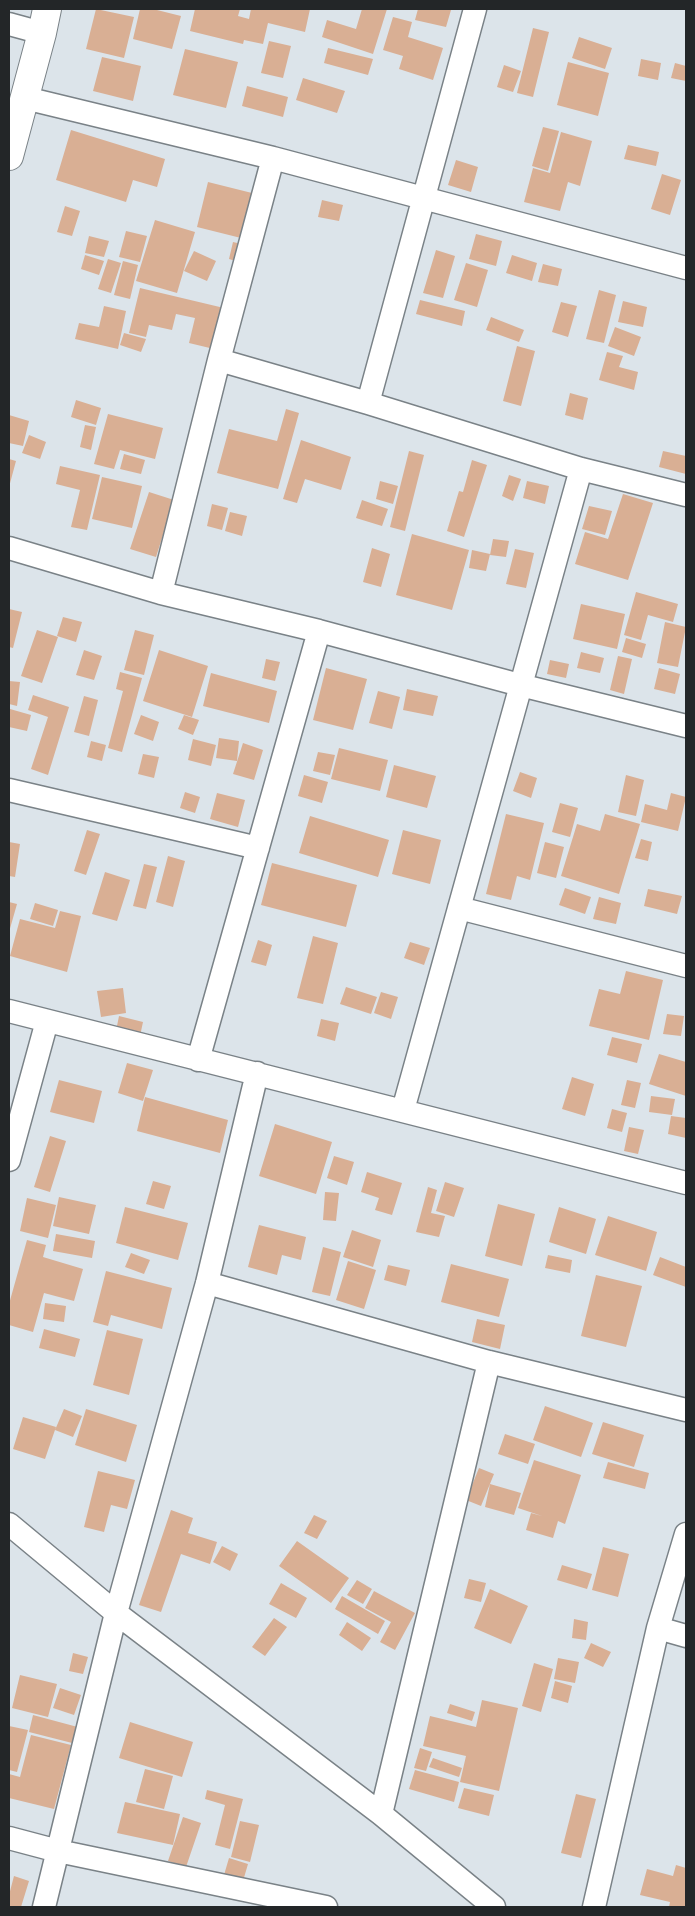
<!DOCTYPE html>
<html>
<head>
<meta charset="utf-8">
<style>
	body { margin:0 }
	#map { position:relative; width:695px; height:1916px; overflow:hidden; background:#dce4ea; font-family:"Sofia Sans Condensed",sans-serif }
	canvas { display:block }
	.frame { position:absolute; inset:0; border:10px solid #232628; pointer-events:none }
</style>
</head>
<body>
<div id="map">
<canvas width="695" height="1916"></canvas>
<div class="frame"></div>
</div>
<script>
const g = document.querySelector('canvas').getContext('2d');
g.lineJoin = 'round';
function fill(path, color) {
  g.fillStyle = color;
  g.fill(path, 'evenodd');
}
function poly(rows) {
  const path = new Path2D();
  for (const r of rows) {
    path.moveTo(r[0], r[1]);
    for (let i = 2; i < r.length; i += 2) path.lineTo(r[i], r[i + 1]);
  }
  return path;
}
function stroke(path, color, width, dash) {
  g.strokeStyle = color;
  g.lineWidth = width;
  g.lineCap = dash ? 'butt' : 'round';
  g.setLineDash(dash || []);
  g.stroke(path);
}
const building = poly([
	[96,9,134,17,124,58,86,49],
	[140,9,153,9,181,16,172,49,133,39],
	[195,9,240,9,238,16,249,19,251,9,310,9,305,32,268,23,263,44,244,40,243,44,190,31],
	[362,9,387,9,373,54,322,37,327,20,356,29],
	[418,9,451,10,446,27,415,20],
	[393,17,412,22,408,37,443,48,433,80,399,69,403,56,383,50],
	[533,28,549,32,533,97,517,93],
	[579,37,612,48,605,69,572,58],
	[269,41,291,46,283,78,261,73],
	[328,48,373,59,368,75,324,63],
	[185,49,238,62,226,108,173,95],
	[102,57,141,66,133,101,93,91],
	[641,59,661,63,658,80,638,76],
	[568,62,609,73,598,116,557,105],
	[675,63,686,66,686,81,671,78],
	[504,65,521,71,513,92,497,87],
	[303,78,345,91,337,113,296,100],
	[247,86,288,97,283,117,242,106],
	[543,127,559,131,548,171,532,166],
	[71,130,165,159,157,187,133,180,126,202,56,180],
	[561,132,592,141,580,186,568,182,560,211,524,202,533,168,550,173],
	[628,145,659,152,656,166,624,159],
	[456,160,478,167,471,192,448,185],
	[662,174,681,180,670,215,651,209],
	[208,182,252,193,241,238,197,227],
	[322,200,343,205,339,221,318,217],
	[65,206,80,211,72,236,57,232],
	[155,220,195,232,177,293,136,281],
	[126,231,147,236,140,262,119,257],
	[476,234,502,241,496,266,469,259],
	[89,236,109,241,104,257,85,253],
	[233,242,254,247,249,265,229,259],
	[436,250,455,256,443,298,423,293],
	[194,251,216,261,207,281,184,271],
	[85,255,104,261,99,275,81,269],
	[512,255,537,263,532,281,506,273],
	[108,259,121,263,111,293,98,289],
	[123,261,138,265,130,299,114,295],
	[466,263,488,270,477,307,454,300],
	[543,264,562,269,558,286,538,282],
	[140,288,224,308,214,349,189,343,195,318,176,314,172,330,149,325,146,337,129,333],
	[599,290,616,295,604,343,586,339],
	[420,300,465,311,462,326,416,314],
	[623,301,647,307,643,327,618,322],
	[561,302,577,306,568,337,552,332],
	[104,306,126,311,118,349,75,339,79,323,99,327],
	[491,317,524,330,519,342,486,330],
	[615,327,641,337,634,356,608,346],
	[124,333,146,339,141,352,120,345],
	[517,346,535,351,521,406,503,401],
	[607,352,623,356,619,367,638,372,634,390,599,380],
	[570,393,588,398,583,420,565,415],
	[76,400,101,408,96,425,71,417],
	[286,409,299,413,278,489,217,473,229,429,277,441],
	[108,414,163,428,155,459,120,450,114,469,94,464],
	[9,415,29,421,23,446,9,443],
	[85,425,96,427,91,450,80,447],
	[29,435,46,442,40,459,22,453],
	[301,440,351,457,341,490,305,479,297,503,283,499],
	[409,451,424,455,405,531,390,527],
	[663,451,686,456,686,474,659,467],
	[124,454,145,460,141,474,120,469],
	[9,459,16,461,9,487],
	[472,460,487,465,464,537,447,531,459,491,463,492],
	[60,466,100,475,87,530,71,527,80,490,56,484],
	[509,475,521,479,513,501,502,496],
	[102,477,142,486,132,528,92,519],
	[380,481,398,486,393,504,376,499],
	[527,481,549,486,545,504,523,498],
	[149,492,174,500,156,557,130,549],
	[623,494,653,503,628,580,575,564,585,532,608,539],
	[362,500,388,509,382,526,356,518],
	[212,504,228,508,222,530,207,526],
	[589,506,612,511,605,535,582,529],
	[230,512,247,516,242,536,225,531],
	[412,534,469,550,452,610,396,595],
	[493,539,509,541,506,557,490,555],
	[372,548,390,554,381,587,363,582],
	[515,549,534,553,526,588,506,584],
	[472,550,490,554,486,571,469,568],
	[636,592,678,604,673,622,648,615,641,640,624,635],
	[581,604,625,614,617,649,573,639],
	[9,609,22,612,13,648,9,647],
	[63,617,82,622,76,642,57,636],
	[665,622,686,627,678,667,657,663],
	[37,630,58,637,42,683,21,676],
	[135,630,154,635,144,675,124,670],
	[626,638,646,644,642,658,622,652],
	[84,650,102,656,94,680,76,675],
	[159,650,208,666,192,717,143,701],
	[581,652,604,658,600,673,577,668],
	[618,656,632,659,624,694,610,690],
	[266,659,280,662,275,681,262,678],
	[550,660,569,664,566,678,547,674],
	[326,668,367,679,353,730,313,720],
	[659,668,680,674,675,694,654,689],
	[120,672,142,678,122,752,108,748,123,691,116,689],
	[211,673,277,691,269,723,203,706],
	[9,681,20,682,17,706,9,704],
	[407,689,438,696,433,716,403,710],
	[378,691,400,697,392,729,369,723],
	[33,695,69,707,48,775,31,769,48,717,28,710],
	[84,696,98,700,89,736,74,732],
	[10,709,31,715,27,731,9,727],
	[141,715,159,722,153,741,134,734],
	[184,715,199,720,193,735,178,729],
	[219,738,239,741,237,761,216,758],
	[193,739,216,745,211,766,188,760],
	[91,741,106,745,102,761,87,757],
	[243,743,263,750,254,780,233,774],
	[339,748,388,760,380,791,331,779],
	[318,752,335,755,330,775,313,771],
	[143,754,159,757,154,778,138,774],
	[394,765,436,776,427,808,386,797],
	[520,772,537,778,531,798,513,791],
	[304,775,328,782,322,803,298,796],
	[626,775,644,780,636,816,618,812],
	[185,792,200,797,195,813,180,808],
	[217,793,245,800,238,827,210,819],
	[671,793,686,797,678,831,641,822,645,804,667,810],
	[560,803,578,808,570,837,552,832],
	[506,814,544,823,530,880,517,876,511,900,486,894],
	[605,814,640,824,619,894,561,876,577,824,600,831],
	[310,816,389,840,378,877,299,853],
	[87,830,100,834,86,875,74,871],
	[403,830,441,840,430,884,392,874],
	[641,839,652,842,648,861,635,858],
	[9,842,20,844,15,877,9,876],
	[545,842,564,847,556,878,537,873],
	[168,856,185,861,173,907,156,902],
	[272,863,357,885,346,927,261,905],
	[144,864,157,867,146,909,133,906],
	[105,872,130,880,117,921,92,914],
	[565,888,591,897,585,914,559,905],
	[648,889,682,896,677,914,644,906],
	[599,897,621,903,616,924,593,919],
	[9,902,17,904,9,932],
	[35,903,58,910,53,926,30,919],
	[60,911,81,916,67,972,10,956,20,919,55,928],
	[313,936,338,943,323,1004,297,998],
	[258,940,272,945,266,966,251,962],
	[410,942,430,948,424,965,404,958],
	[626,971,663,980,649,1040,589,1026,599,989,620,994],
	[346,987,377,997,371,1014,340,1004],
	[123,988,126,1013,101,1017,97,991],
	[381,992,398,997,391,1019,374,1013],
	[667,1014,684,1016,681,1036,663,1034],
	[119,1016,143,1022,140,1036,116,1031],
	[321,1019,339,1023,335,1041,317,1036],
	[612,1037,642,1044,637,1063,607,1055],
	[659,1054,686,1062,686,1096,649,1084],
	[127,1063,153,1070,143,1101,118,1093],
	[572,1077,594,1084,585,1116,562,1109],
	[59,1080,102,1091,94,1123,50,1112],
	[627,1080,641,1083,635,1108,621,1105],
	[651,1096,675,1099,672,1115,649,1112],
	[145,1097,228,1120,220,1153,137,1131],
	[612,1109,627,1113,622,1132,607,1128],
	[671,1116,686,1118,686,1138,668,1134],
	[275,1124,332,1142,316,1194,259,1176],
	[629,1127,644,1130,638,1154,624,1151],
	[50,1136,66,1141,50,1192,34,1187],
	[334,1156,354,1162,347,1185,327,1178],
	[367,1172,402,1183,392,1215,375,1210,379,1198,361,1192],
	[153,1181,171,1186,164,1209,146,1204],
	[445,1182,464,1188,454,1217,436,1211],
	[428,1187,437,1190,431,1213,445,1216,439,1237,416,1232],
	[325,1192,339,1193,336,1221,323,1220],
	[59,1197,96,1205,89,1234,53,1226],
	[27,1198,56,1205,48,1238,20,1231],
	[498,1204,535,1214,522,1266,485,1256],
	[125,1207,188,1223,178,1260,116,1243],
	[559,1207,596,1219,586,1254,549,1242],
	[608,1216,657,1232,646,1271,595,1255],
	[259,1225,306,1237,301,1260,282,1255,277,1275,248,1267],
	[352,1230,381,1240,373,1267,343,1257],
	[56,1234,95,1241,92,1258,53,1251],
	[27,1240,46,1245,43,1257,83,1269,74,1301,44,1293,33,1332,9,1325,9,1304],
	[323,1247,341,1252,330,1296,312,1292],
	[131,1253,150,1260,144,1274,125,1267],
	[548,1255,572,1260,570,1273,545,1268],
	[660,1257,686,1267,686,1287,653,1275],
	[348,1261,376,1270,364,1309,336,1300],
	[451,1264,509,1279,499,1317,441,1302],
	[388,1265,410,1270,406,1286,384,1280],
	[106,1271,172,1288,162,1329,111,1315,108,1326,93,1322],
	[596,1275,642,1286,626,1347,581,1336],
	[45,1303,66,1306,64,1322,43,1319],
	[477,1319,505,1325,500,1349,472,1342],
	[44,1329,80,1339,75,1357,39,1348],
	[107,1330,143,1339,129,1395,93,1385],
	[545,1406,593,1423,581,1457,533,1440],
	[64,1409,82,1416,73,1437,55,1430],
	[86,1409,137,1425,126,1462,75,1445],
	[23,1417,56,1427,45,1459,13,1449],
	[603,1422,644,1435,634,1467,592,1454],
	[505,1434,535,1444,528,1464,498,1454],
	[534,1460,581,1475,565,1524,558,1521,553,1538,526,1530,531,1513,542,1516,518,1508],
	[608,1462,649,1473,645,1489,603,1478],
	[479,1468,494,1474,481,1506,466,1500],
	[98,1471,135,1480,127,1509,111,1505,104,1532,84,1527],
	[490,1484,521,1493,514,1515,485,1507],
	[171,1510,193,1518,188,1533,217,1542,210,1564,181,1554,161,1612,139,1605],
	[314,1515,327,1521,317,1539,304,1533],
	[297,1541,349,1578,331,1603,279,1566],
	[222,1546,238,1554,230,1571,213,1562],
	[603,1547,629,1554,618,1597,592,1590],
	[562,1565,592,1574,587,1589,557,1580],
	[469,1579,486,1583,481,1602,464,1598],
	[357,1580,372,1589,363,1604,347,1595],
	[281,1583,307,1598,296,1618,269,1604],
	[490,1589,528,1606,511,1644,474,1628],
	[374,1591,415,1613,395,1650,380,1642,391,1622,365,1608],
	[342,1596,385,1621,378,1634,335,1609],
	[274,1618,287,1627,265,1656,252,1647],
	[574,1619,588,1622,586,1640,572,1638],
	[347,1622,371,1638,362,1651,339,1635],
	[591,1643,611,1652,603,1667,584,1658],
	[73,1653,88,1657,83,1674,69,1671],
	[558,1658,579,1662,575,1683,554,1679],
	[534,1663,553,1669,541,1712,522,1706],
	[20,1675,57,1684,48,1717,12,1708],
	[555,1681,572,1686,568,1703,551,1698],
	[60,1688,81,1695,74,1715,53,1708],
	[482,1700,518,1708,499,1791,460,1782,466,1756,423,1746,430,1716,476,1727],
	[450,1704,475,1712,472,1721,447,1713],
	[33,1715,85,1729,80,1745,29,1732],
	[130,1722,193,1742,182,1777,119,1758],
	[9,1726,28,1730,17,1772,9,1770],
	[31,1735,71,1745,54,1809,9,1798,9,1774,20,1777],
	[420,1748,432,1752,426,1771,414,1768],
	[433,1758,462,1768,459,1777,429,1767],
	[145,1769,173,1776,164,1809,136,1802],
	[415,1770,459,1782,454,1802,409,1789],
	[464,1788,494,1795,489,1816,458,1808],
	[207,1790,243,1799,230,1849,215,1845,225,1805,205,1799],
	[576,1794,596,1799,581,1858,561,1853],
	[125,1802,180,1814,173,1845,117,1833],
	[183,1817,201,1823,186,1867,168,1861],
	[240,1821,259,1825,250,1862,231,1857],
	[229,1858,248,1864,243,1881,224,1875],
	[676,1865,686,1868,686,1907,669,1907,670,1902,640,1895,647,1869,673,1876],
	[14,1876,29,1881,21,1907,9,1907,9,1895]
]);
const minor = poly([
	[9,24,42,33],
	[25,98,273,158,686,268],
	[219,360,368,403,581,469,686,495],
	[368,403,475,9],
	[9,548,161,593,319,631,520,685,686,726],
	[161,593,219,360,273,158],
	[9,790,258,848],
	[459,908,686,966],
	[9,1011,686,1183],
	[198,1060,319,631],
	[403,1110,581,469],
	[9,1160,47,1021],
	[207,1283,489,1362,686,1410],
	[9,1524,116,1613,381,1814,494,1907],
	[658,1628,686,1636],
	[381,1814,489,1362],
	[9,1838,58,1851,326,1907],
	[44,1907,116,1613,207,1283,257,1073],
	[594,1907,658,1628,686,1534]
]);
const tertiary = poly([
	[9,156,42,33,47,9]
]);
fill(building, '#d9af94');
stroke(minor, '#7a8287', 25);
stroke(tertiary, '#7a8287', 30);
stroke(minor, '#fff', 22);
stroke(tertiary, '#fff', 28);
</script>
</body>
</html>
